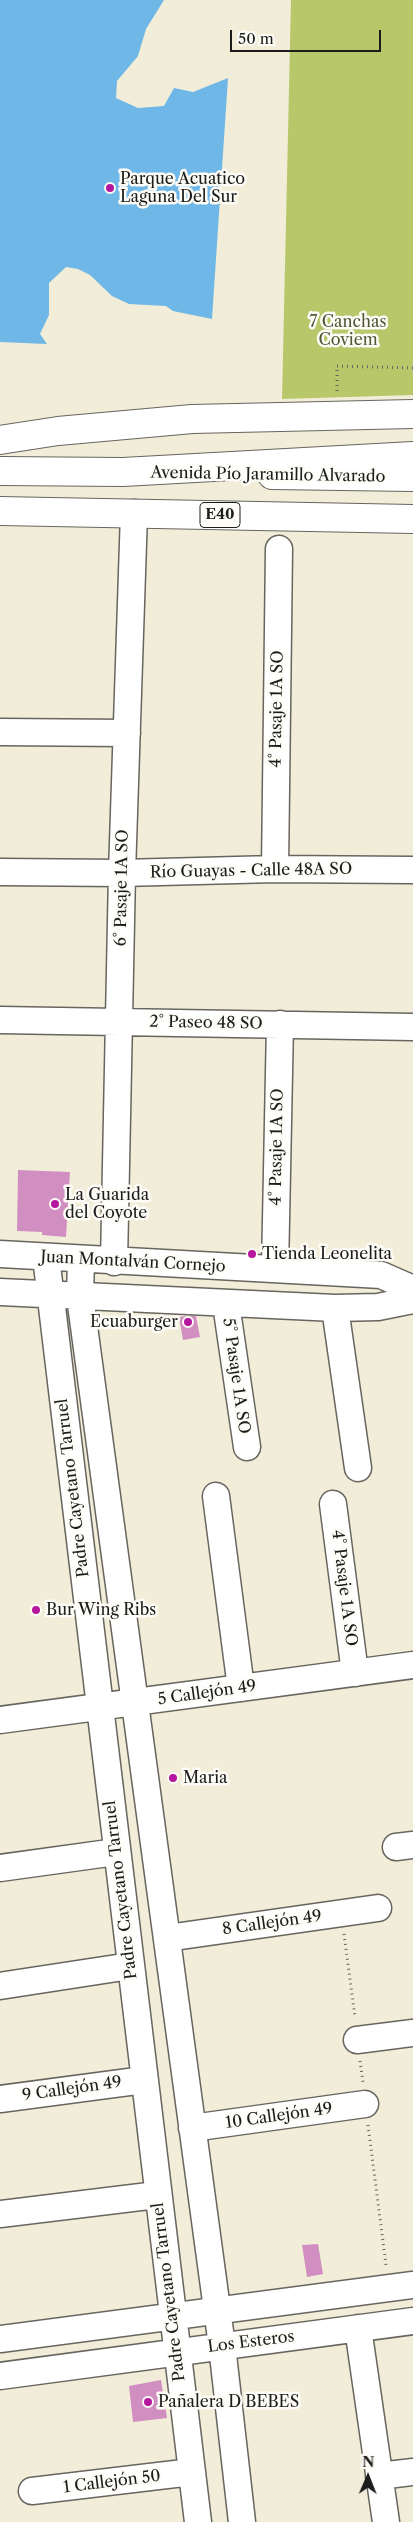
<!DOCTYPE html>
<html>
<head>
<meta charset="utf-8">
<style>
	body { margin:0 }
	#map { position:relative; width:413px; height:2522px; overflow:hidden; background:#f1edd8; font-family:"Libre Caslon Text",serif }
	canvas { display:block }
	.north { position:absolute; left:343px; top:2452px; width:50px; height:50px; -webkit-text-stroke:4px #fdfcf7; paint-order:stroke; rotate:1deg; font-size:14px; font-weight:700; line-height:20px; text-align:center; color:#1c1c1c }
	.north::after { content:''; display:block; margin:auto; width:18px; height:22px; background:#1c1c1c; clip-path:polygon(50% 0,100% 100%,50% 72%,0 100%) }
	.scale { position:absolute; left:230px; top:30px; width:151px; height:22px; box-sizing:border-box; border:2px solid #1c1c1c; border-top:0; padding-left:6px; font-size:15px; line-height:18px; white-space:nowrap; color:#1c1c1c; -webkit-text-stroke:4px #fdfcf7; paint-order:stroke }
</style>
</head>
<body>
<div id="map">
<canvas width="413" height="2522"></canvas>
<div class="north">N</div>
<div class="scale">50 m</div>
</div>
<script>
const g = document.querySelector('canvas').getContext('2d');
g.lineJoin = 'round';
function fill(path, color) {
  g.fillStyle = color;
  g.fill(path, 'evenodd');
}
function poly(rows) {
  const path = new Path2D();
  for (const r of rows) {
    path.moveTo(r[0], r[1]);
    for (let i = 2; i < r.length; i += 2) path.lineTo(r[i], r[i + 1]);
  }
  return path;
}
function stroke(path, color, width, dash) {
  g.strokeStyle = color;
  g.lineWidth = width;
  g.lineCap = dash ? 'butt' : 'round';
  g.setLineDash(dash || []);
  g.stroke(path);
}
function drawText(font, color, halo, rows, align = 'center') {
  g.font = font + ' "Libre Caslon Text",serif';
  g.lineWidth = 5;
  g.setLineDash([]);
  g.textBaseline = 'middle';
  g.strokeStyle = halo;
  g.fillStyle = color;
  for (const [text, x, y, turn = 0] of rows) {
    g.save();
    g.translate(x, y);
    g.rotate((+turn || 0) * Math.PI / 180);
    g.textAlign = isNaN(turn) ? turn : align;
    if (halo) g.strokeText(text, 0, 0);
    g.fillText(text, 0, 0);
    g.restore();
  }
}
const green = poly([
	[291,0,413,0,413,395,282,399]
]);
const water = poly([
	[0,0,164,0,146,29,138,56,117,81,116,98,138,108,164,106,174,88,193,92,228,78,212,319,173,311,166,306,129,304,112,296,90,275,78,269,66,267,49,283,49,315,40,334,47,344,0,342]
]);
const building = poly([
	[18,1170,70,1172,66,1237,42,1235,42,1232,17,1231],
	[187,1316,196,1316,200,1337,183,1340,179,1317],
	[318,2244,323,2274,307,2277,302,2245],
	[161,2380,167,2418,133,2422,129,2386]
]);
const path = poly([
	[337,391,337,366,413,368],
	[344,1934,355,2017],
	[360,2061,363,2082],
	[368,2125,386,2265]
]);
const minor = poly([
	[0,732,127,733],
	[275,869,279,549],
	[0,872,122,873,275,869,413,870],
	[0,1020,413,1027],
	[0,1254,381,1275,413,1289],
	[46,1257,198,2522],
	[81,1259,80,1297,222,2346,242,2522],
	[114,1262,122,873,134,513],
	[275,1269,280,1024],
	[0,1292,335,1308,378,1307,413,1300],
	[226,1304,247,1447],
	[335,1308,358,1468],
	[216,1496,241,1688],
	[333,1504,355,1673],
	[0,1720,413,1665],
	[396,1847,413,1845],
	[0,1868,116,1852],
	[167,1938,378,1908],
	[0,1986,130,1966],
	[357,2040,413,2033],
	[0,2099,144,2080],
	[192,2128,365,2104],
	[0,2214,157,2195],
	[358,2328,386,2522],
	[0,2339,413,2285],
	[0,2376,413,2321],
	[379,2476,413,2472],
	[32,2491,192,2472]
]);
const major = poly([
	[272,475,413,477]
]);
const highway = poly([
	[0,440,58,431,192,419,413,414],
	[0,471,123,472,413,456],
	[0,511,413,519]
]);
const markers = [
	[110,188,5,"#b5179e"],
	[55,1204,5,"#b5179e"],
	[252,1254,5,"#b5179e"],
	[188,1322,5,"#b5179e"],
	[36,1610,5,"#b5179e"],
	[173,1778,5,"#b5179e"],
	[148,2402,5,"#b5179e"]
];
const shields = [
	[220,515,40]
];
const shieldNames = [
	["E40",220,515]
];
const poiNames = [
	["Parque Acuatico",120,179],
	["Laguna Del Sur",120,197],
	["La Guarida",65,1195],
	["del Coyote",65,1213],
	["Tienda Leonelita",262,1254],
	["Ecuaburger",178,1322,"right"],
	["Bur Wing Ribs",46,1610],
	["Maria",183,1778],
	["Pañalera D BEBES",158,2402]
];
const parkNames = [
	["7 Canchas",348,322],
	["Coviem",348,340]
];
const streetNames = [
	["Avenida Pío Jaramillo Alvarado",268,475,1],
	["4° Pasaje 1A SO",277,709,-89],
	["Río Guayas - Calle 48A SO",251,871,-1],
	["6° Pasaje 1A SO",122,888,-89],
	["2° Paseo 48 SO",206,1023,1],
	["4° Pasaje 1A SO",277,1147,-89],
	["Juan Montalván Cornejo",133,1262,3],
	["5° Pasaje 1A SO",236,1376,82],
	["Padre Cayetano Tarruel",73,1488,-97],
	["4° Pasaje 1A SO",344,1588,83],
	["5 Callejón 49",207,1693,-8],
	["Padre Cayetano Tarruel",121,1890,-97],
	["8 Callejón 49",272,1923,-8],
	["9 Callejón 49",72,2089,-8],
	["10 Callejón 49",279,2116,-8],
	["Padre Cayetano Tarruel",169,2292,-97],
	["Los Esteros",251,2342,-7],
	["1 Callejón 50",112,2482,-7]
];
fill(green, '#b8c769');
fill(water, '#6eb7e6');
fill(building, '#d08fc0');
stroke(minor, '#67655e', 29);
stroke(major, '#67655e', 30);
stroke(highway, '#67655e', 30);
stroke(path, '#67655e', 3, [1, 4]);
stroke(minor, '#fff', 26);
stroke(major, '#fff', 28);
stroke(highway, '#fff', 28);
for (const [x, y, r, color] of markers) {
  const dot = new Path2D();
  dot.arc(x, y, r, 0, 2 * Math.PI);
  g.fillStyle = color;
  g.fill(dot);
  stroke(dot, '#fdfcf7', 2);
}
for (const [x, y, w] of shields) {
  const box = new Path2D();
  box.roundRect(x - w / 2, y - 12.5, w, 25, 4);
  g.fillStyle = '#fdfcf7';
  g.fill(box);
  stroke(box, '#1c1c1c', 1);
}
drawText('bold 15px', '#1c1c1c', null, shieldNames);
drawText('16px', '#1c1c1c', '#fdfcf7', poiNames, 'left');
drawText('16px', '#535837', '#fdfcf7', parkNames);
drawText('16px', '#1c1c1c', '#fdfcf7', streetNames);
</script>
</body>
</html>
